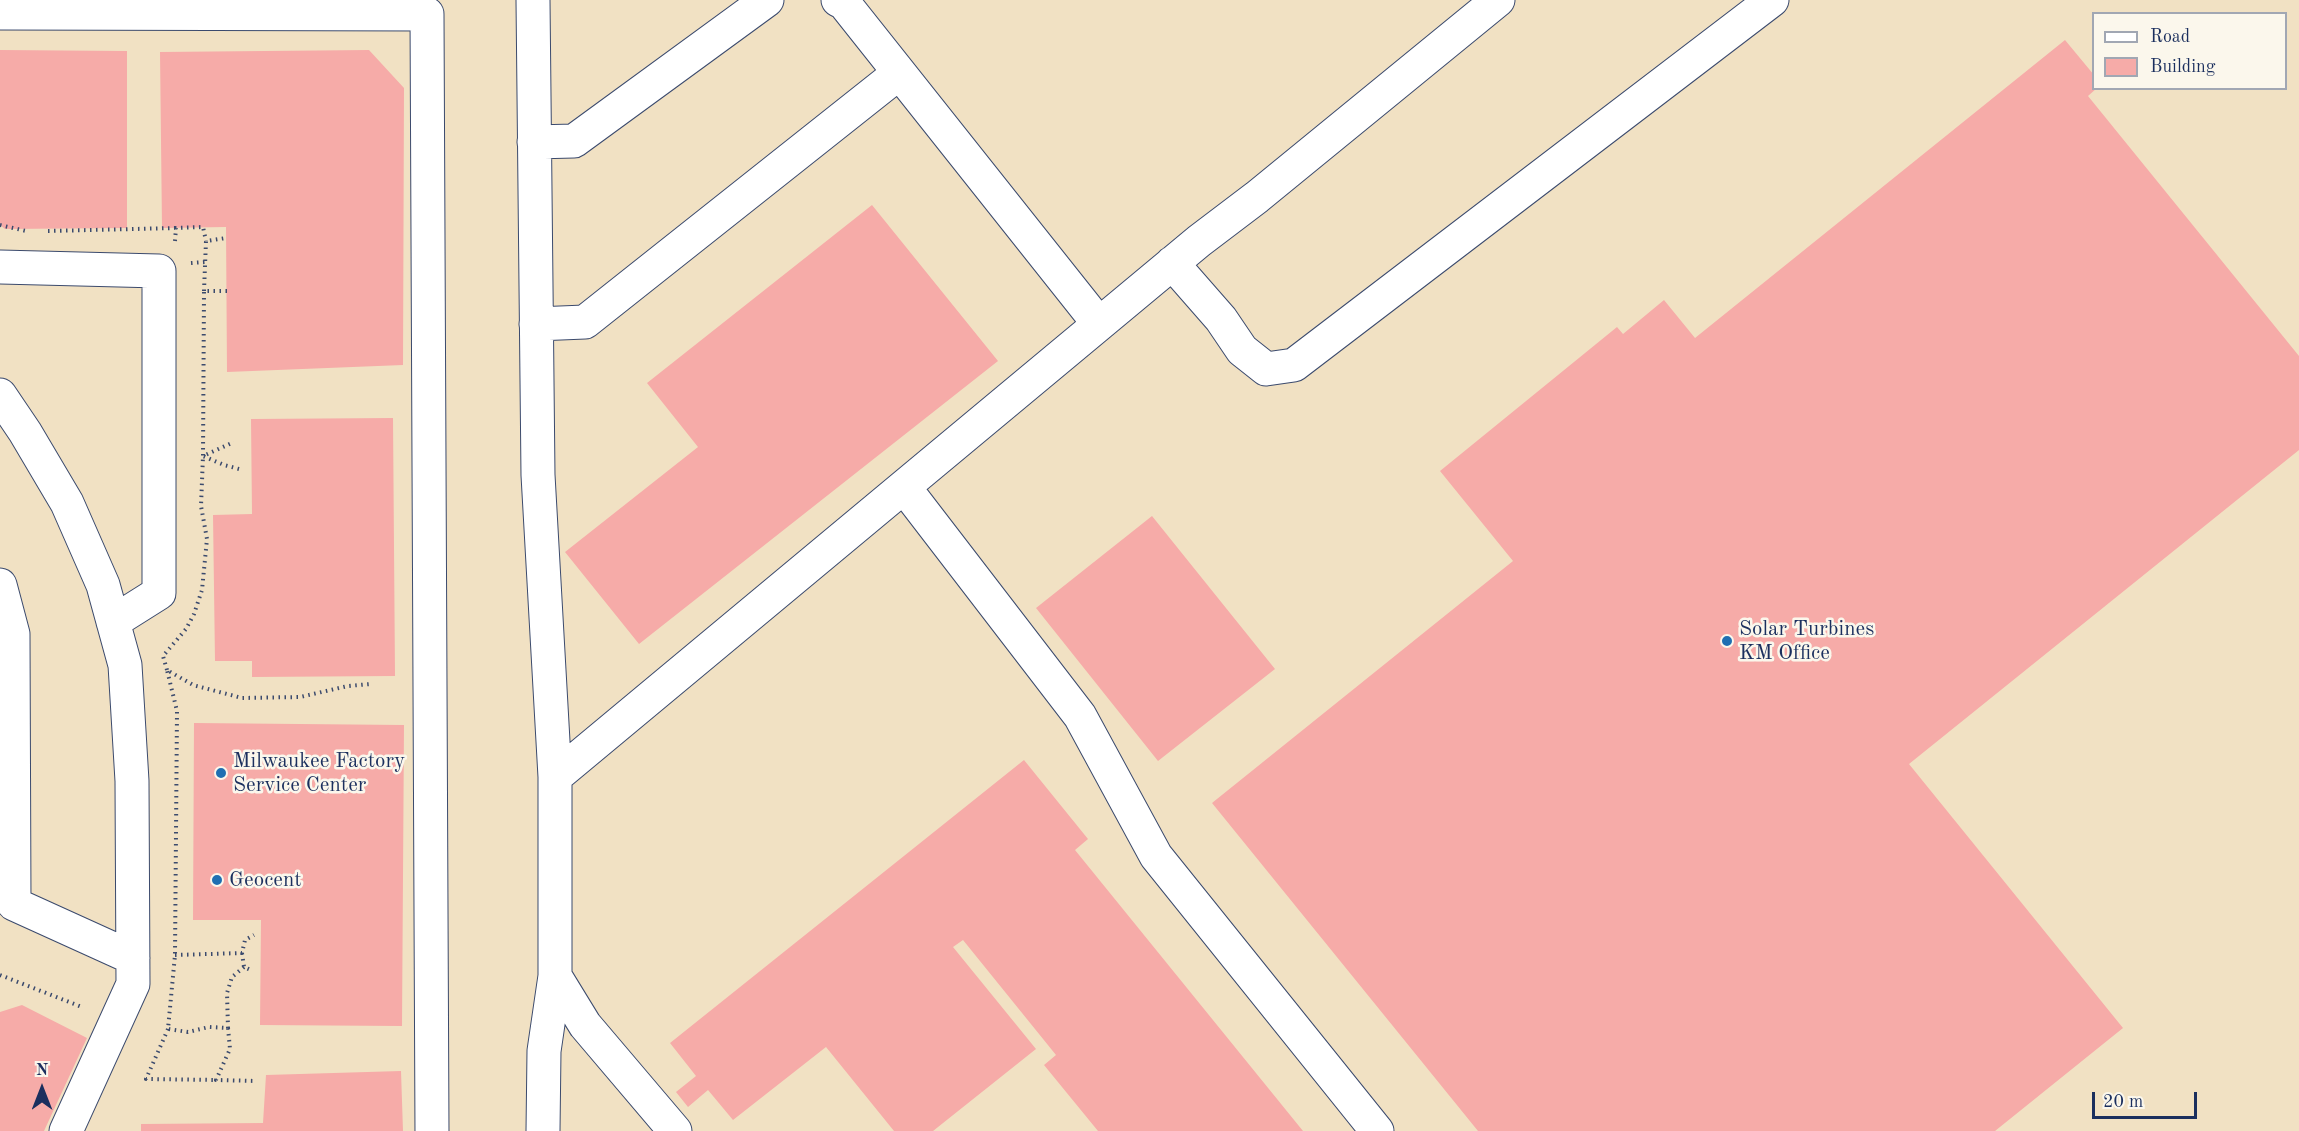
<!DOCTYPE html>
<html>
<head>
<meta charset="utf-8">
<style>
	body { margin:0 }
	#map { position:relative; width:2299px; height:1131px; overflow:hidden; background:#f1e1c3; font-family:"Old Standard TT",serif }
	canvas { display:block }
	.legend { position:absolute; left:2092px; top:12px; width:195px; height:78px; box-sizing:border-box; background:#fbf7ec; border:2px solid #a1a7b3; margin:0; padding:8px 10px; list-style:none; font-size:18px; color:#1b2f5e }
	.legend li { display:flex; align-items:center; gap:12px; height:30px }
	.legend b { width:30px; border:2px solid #a1a7b3 }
	.north { position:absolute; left:12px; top:1059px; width:60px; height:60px; -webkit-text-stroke:4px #fbf7ec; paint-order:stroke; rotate:0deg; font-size:16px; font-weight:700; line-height:24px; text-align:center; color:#1b2f5e }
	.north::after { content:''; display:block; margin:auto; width:21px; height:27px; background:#1b2f5e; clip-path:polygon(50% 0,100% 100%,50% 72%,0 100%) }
	.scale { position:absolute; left:2092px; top:1092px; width:105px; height:27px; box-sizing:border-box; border:3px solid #1b2f5e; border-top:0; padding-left:8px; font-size:18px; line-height:21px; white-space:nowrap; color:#1b2f5e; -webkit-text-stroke:4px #fbf7ec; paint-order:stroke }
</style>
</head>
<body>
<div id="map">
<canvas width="2299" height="1131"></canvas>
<ul class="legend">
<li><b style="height:8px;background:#fff"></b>Road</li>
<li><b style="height:16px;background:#f6aba8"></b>Building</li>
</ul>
<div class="north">N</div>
<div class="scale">20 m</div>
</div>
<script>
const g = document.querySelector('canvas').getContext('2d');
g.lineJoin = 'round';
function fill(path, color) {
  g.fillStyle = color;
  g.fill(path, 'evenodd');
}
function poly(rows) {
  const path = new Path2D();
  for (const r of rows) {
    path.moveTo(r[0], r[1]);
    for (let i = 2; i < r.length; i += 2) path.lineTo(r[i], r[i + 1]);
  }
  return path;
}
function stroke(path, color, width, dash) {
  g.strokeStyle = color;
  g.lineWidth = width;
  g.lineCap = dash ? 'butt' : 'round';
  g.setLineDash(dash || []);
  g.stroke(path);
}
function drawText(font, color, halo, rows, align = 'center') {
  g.font = font + ' "Old Standard TT",serif';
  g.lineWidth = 5;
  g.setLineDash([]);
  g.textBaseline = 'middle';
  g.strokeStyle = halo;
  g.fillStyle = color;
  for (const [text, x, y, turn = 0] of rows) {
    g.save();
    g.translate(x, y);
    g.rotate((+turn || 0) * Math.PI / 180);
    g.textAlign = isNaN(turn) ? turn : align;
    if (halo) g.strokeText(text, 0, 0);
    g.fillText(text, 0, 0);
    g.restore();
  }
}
const building = poly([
	[2065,40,2094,75,2094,88,2097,88,2088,96,2299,356,2299,450,1909,764,2123,1028,1995,1131,1478,1131,1212,803,1513,561,1440,471,1617,327,1623,334,1664,300,1695,338],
	[0,50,127,51,127,228,5,229,0,225],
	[369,50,404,88,403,365,227,372,226,227,162,228,160,52],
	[872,205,998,361,639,644,565,552,698,447,647,383],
	[393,418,395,676,252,677,252,661,215,661,213,515,252,514,251,419],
	[1152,516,1275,669,1158,761,1036,608],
	[194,723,404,725,402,1026,260,1025,261,920,193,920],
	[1024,760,1088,839,1075,850,1303,1131,1098,1131,1044,1065,1056,1055,963,940,953,947,1036,1049,933,1131,894,1131,826,1047,733,1120,708,1090,688,1107,676,1092,696,1076,670,1043],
	[22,1005,87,1038,44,1131,0,1131,0,1012],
	[401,1071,403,1131,141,1131,141,1124,263,1123,266,1075]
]);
const path = poly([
	[0,225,26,231],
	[48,231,176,228],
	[175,241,176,228,203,227,206,241],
	[191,263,205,262],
	[204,291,206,241,226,238],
	[227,291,204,291,203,456,234,442],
	[167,670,163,656,186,629,194,614,202,590,207,539,201,506,203,456,224,465,243,470],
	[242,953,244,967,253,971],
	[175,955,242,953,245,940,254,935],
	[244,967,232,977,227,993,228,1028,209,1027,188,1032,168,1029,175,955,177,711,167,670,193,685,242,698,300,697,348,686,371,684],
	[0,975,82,1007],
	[228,1028,230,1049,216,1080,256,1081],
	[168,1029,146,1079,216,1080]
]);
const minor = poly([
	[533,0,538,475,555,777,555,976,585,1025,675,1131],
	[838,0,844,3,1099,324],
	[0,13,427,14,432,1131],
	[534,142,574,141,767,0],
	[1172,263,1221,319,1242,350,1266,369,1294,365,1772,0],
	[0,267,159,271,159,593,113,622],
	[536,324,585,322,899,73],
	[0,395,25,432,67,503,103,585,125,665,132,781,133,984,66,1131],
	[904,487,1080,716,1156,856,1377,1131],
	[0,585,13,634,14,904,133,958],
	[555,777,1199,241,1257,197,1498,0],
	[543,1131,544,1051,555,976]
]);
const markers = [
	[1727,641,6,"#1f6fb2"],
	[221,773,6,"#1f6fb2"],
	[217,880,6,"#1f6fb2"]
];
const poiNames = [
	["Solar Turbines",1739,629],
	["KM Office",1739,653],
	["Milwaukee Factory",233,761],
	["Service Center",233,785],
	["Geocent",229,880]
];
fill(building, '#f6aba8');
stroke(minor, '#3b4a6d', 35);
stroke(path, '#3b4a6d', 4, [1.5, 4.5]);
stroke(minor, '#fff', 33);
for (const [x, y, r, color] of markers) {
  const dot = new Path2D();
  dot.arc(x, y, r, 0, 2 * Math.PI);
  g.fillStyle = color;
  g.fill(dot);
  stroke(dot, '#fbf7ec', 2);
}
drawText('21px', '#1b2f5e', '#fbf7ec', poiNames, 'left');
</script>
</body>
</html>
